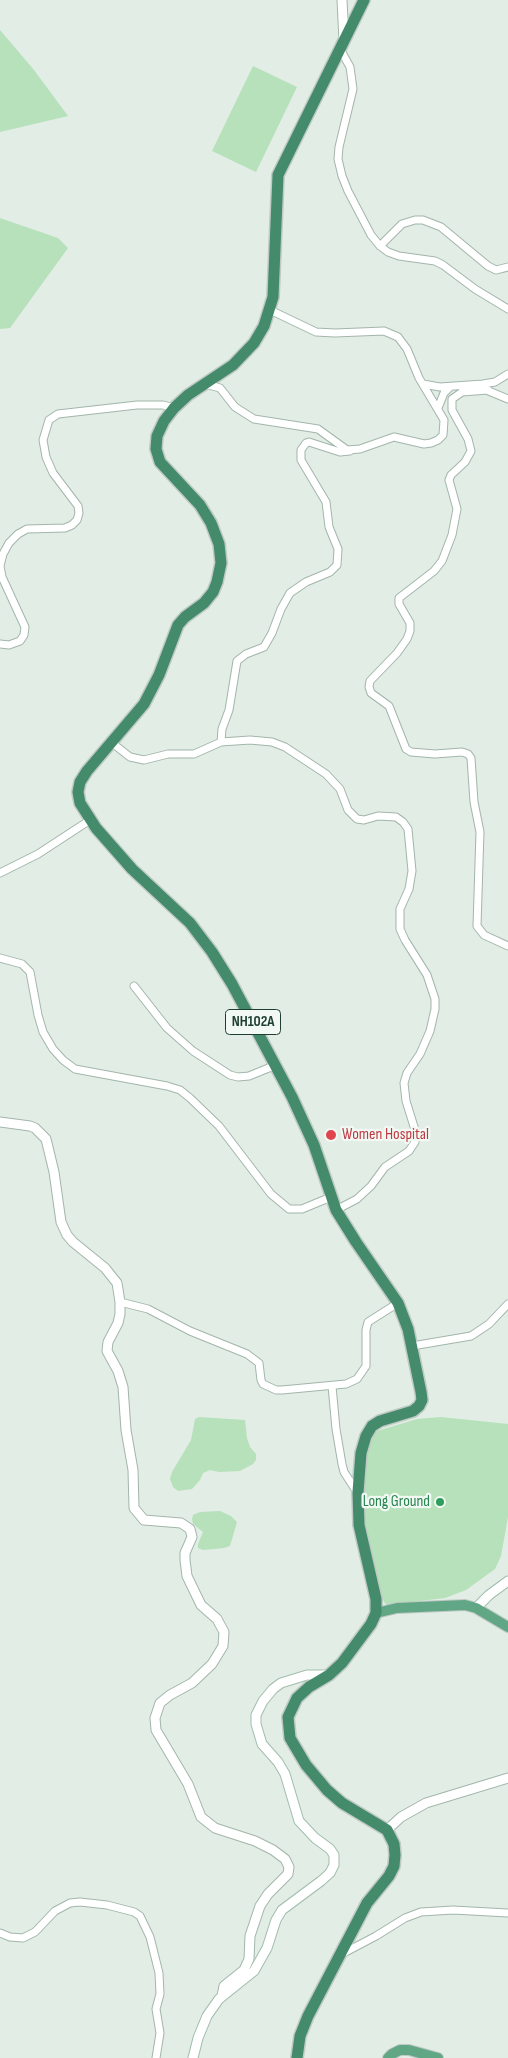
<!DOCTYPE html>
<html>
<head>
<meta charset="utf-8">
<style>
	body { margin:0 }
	canvas { display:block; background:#e1ede5 }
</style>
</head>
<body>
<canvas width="508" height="2058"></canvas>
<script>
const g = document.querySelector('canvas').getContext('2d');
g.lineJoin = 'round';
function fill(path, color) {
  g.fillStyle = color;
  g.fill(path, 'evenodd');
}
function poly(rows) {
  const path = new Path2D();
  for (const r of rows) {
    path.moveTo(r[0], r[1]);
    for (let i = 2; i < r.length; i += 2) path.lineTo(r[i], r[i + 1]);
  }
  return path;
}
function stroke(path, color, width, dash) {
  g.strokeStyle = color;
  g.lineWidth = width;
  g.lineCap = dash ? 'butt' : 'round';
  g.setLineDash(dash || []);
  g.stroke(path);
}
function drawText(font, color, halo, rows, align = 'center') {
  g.font = font + ' "Sofia Sans Condensed",sans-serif';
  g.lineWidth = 4.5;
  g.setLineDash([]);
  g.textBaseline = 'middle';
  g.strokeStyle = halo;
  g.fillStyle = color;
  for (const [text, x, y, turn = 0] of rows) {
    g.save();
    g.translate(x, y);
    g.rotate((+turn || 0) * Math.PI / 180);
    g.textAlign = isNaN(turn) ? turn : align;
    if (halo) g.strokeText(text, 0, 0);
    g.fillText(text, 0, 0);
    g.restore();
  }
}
const green = poly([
	[0,30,34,70,68,116,0,132],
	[253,66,297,87,256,172,212,151],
	[0,218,58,238,68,248,10,328,0,329],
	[199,1417,245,1420,247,1438,250,1447,256,1454,256,1460,253,1464,240,1471,219,1472,210,1470,203,1473,200,1480,192,1489,178,1491,173,1487,170,1479,172,1472,191,1440,195,1419],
	[441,1417,508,1424,508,1517,501,1556,495,1569,466,1590,445,1598,387,1605,384,1602,373,1573,363,1516,363,1480,367,1444,377,1431,417,1419],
	[220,1511,231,1516,237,1522,230,1546,224,1548,203,1550,198,1548,198,1544,203,1532,193,1524,192,1519,193,1515,200,1512]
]);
const minor = poly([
	[340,49,350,67,353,89,339,147,338,159,342,176,348,191,371,235,380,246,388,252,399,256,435,261,443,265,475,289,508,309],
	[380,246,402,224,415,220,423,220,441,227,488,266,496,270,508,267],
	[205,384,220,388,235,407,254,419,318,429,347,450,360,449,394,437,424,444,431,443,438,440,443,435,444,420,419,378,407,349,398,337,384,331,335,333,316,332,270,310],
	[423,384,440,387,483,384,495,382,508,374],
	[484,389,508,399],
	[488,390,462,392,452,399,452,410,468,439,471,451,465,462,451,475,449,480,457,509,452,535,442,561,434,571,399,598,399,604,410,623,410,631,407,639,397,653,370,681,369,687,371,693,389,706,406,749,411,752,435,754,462,752,468,754,471,758,474,802,480,832,477,926,484,935,508,946],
	[438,408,444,393,450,387],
	[0,644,9,645,20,641,24,635,25,627,2,577,0,566,3,554,9,543,18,534,27,529,65,528,72,525,77,520,79,513,78,506,53,473,46,457,43,440,49,420,58,414,137,405,163,405,174,408],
	[111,742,130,757,144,760,168,754,194,754,221,742,250,740,272,742,285,747,326,774,340,789,348,810,357,819,364,820,378,816,396,817,403,822,408,829,412,871,409,889,400,909,400,929,405,940,427,975,435,999,435,1009,430,1031,420,1054,407,1073,404,1083,406,1101,416,1133,415,1142,409,1151,385,1167,371,1186,357,1199,336,1210],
	[221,742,222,729,229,710,237,661,246,654,264,647,272,633,281,609,290,593,306,582,330,572,337,565,338,549,329,527,326,502,301,460,301,450,306,443,309,442,340,452,350,451],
	[0,873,38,854,90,820],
	[0,958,22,964,30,972,38,1015,43,1032,53,1049,63,1060,75,1069,167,1086,180,1090,190,1098,219,1126,271,1194,289,1209,302,1209,331,1197],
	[134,986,167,1028,193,1051,230,1075,238,1077,249,1076,276,1065],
	[120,1302,148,1309,190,1331,247,1354,259,1363,261,1380,263,1384,276,1390,282,1390,346,1384,357,1379,366,1366,366,1330,368,1322,398,1303],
	[412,1346,471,1336,489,1324,508,1304],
	[332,1386,336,1429,342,1464,344,1472,357,1492],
	[0,1933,10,1937,23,1938,35,1932,55,1911,70,1903,80,1902,107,1905,134,1912,140,1916,150,1937,159,1973,160,1994,156,2009,160,2033,156,2058],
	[340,1955,376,1936,405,1918,421,1912,453,1910,508,1913]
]);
const tertiary = poly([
	[342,0,344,41],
	[0,1122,30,1126,35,1128,46,1139,54,1172,61,1222,67,1235,73,1242,105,1268,117,1283,120,1302,120,1314,118,1323,108,1342,107,1351,118,1371,123,1387,126,1430,133,1470,134,1508,144,1520,181,1523,190,1529,192,1537,185,1553,185,1560,187,1576,201,1605,217,1619,224,1632,223,1646,212,1664,192,1683,170,1695,160,1703,155,1718,156,1730,188,1784,201,1817,215,1828,255,1841,273,1850,285,1859,289,1867,288,1874,268,1894,260,1906,250,1936,249,1959,244,1970,224,1986,222,1996],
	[387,1830,401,1817,426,1803,508,1778]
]);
const secondary = poly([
	[476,1608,489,1595,508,1581],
	[193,2058,198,2038,207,2016,219,1999,254,1971,267,1948,276,1920,282,1910,321,1881,330,1873,334,1865,334,1855,330,1849,315,1838,299,1821,285,1774,278,1762,262,1744,256,1724,256,1715,263,1701,273,1689,281,1683,307,1675,329,1675]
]);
const primary = poly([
	[376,1613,397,1608,465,1605,476,1608,508,1627],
	[388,2058,392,2054,400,2050,409,2050,438,2058]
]);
const trunk = poly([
	[297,2058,300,2036,308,2016,367,1903,389,1876,394,1866,395,1855,394,1844,387,1830,342,1803,327,1790,306,1765,290,1738,288,1717,297,1698,309,1687,329,1675,342,1663,371,1624,376,1613,376,1599,359,1525,358,1492,361,1453,366,1436,372,1426,380,1421,413,1411,419,1406,422,1400,421,1392,408,1329,398,1303,356,1242,336,1210,314,1145,292,1097,232,984,212,952,190,923,132,869,96,828,80,803,78,792,80,782,87,771,144,704,159,675,178,625,185,617,204,603,213,592,217,582,221,563,219,544,211,523,200,505,160,462,156,449,157,436,164,421,174,408,188,395,233,365,254,343,264,326,273,297,278,175,364,0]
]);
const markers = [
	[331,1135,6,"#e0444e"],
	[440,1502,5,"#2e9e5b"]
];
const shields = [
	[253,1022,55]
];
const shieldNames = [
	["NH102A",253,1022]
];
const healthNames = [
	["Women Hospital",342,1135]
];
const leisureNames = [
	["Long Ground",430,1502]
];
fill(green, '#b7e1ba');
stroke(minor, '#a3b6ab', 9);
stroke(tertiary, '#a3b6ab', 11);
stroke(secondary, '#a1bdad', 11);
stroke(primary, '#c0cac5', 12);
stroke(trunk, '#c0cac5', 14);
stroke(minor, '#fff', 7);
stroke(tertiary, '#fff', 9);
stroke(secondary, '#fff', 9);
stroke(primary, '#61a786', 10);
stroke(trunk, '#448b6c', 11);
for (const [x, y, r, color] of markers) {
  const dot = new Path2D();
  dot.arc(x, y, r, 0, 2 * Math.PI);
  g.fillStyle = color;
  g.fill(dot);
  stroke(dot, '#f2f9f4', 2);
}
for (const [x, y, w] of shields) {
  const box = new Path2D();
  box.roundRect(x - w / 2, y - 12.5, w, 25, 4);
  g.fillStyle = '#f2f9f4';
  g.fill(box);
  stroke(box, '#1f4030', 1);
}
drawText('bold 15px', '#1f4030', null, shieldNames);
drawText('16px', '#be3a42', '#f2f9f4', healthNames, 'left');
drawText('16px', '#27864d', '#f2f9f4', leisureNames, 'right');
</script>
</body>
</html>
